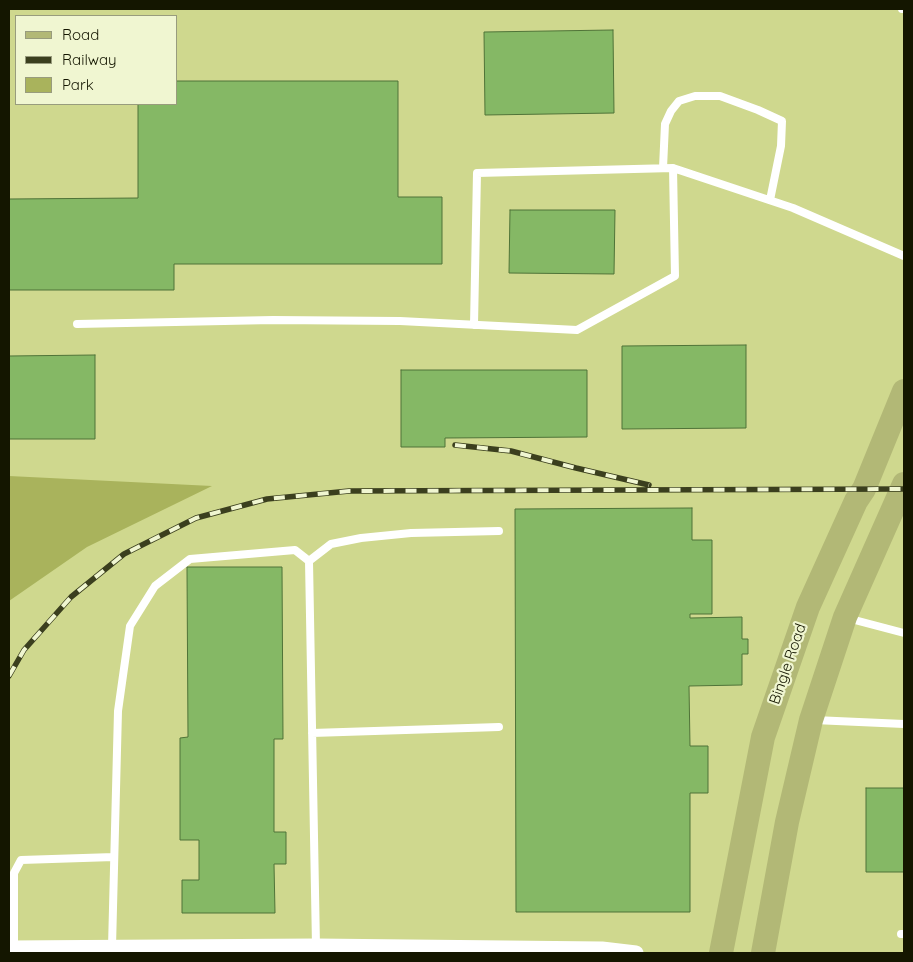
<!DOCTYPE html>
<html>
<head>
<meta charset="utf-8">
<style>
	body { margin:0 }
	#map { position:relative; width:913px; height:962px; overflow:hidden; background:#cfd88e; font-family:Quicksand,sans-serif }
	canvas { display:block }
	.frame { position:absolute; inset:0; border:10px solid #141600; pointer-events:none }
	.legend { position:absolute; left:15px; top:15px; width:162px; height:90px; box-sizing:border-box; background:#f0f6d1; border:1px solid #989c7d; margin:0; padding:6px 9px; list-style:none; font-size:15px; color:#141600 }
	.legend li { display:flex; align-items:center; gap:10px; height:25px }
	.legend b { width:25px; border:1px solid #989c7d }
</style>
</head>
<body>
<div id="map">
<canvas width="913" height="962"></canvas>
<div class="frame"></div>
<ul class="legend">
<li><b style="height:6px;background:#b2b876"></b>Road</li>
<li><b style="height:6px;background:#3b3f1e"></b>Railway</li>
<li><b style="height:14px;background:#a9b35c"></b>Park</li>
</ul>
</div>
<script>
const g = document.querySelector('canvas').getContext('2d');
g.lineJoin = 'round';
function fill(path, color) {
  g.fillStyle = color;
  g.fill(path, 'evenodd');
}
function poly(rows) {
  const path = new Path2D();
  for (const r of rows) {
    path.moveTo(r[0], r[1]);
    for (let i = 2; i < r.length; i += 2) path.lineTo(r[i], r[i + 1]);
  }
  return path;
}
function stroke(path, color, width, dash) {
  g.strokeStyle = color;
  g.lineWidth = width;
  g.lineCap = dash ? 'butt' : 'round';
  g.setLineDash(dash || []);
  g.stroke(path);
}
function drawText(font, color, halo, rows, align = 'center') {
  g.font = font + ' Quicksand,sans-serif';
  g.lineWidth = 4.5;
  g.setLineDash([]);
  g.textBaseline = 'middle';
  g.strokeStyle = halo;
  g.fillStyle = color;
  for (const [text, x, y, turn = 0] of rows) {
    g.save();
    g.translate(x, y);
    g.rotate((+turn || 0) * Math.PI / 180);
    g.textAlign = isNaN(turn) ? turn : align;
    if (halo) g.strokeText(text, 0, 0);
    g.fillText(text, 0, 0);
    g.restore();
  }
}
const green = poly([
	[9,476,212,486,87,547,9,601]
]);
const building = poly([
	[613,30,614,113,485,115,484,32,613,30],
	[176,81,398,81,398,197,442,197,442,264,174,264,174,290,9,290,9,199,138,198,138,104,176,104,176,81],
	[510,210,615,210,614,274,509,273,510,210],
	[746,345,746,428,622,429,622,346,746,345],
	[95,355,95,439,9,439,9,356,95,355],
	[401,370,587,370,587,437,445,438,445,447,401,447,401,370],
	[692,508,692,540,712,540,712,614,690,614,690,618,742,617,742,639,748,639,748,654,742,654,742,685,689,686,690,746,708,746,708,793,690,793,690,912,516,912,515,509,692,508],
	[187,567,282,567,283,739,274,739,274,832,286,832,286,864,274,864,275,913,182,913,182,880,199,880,199,840,180,840,180,738,188,737,187,567],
	[866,788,904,788,904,872,866,872,866,788]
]);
const lane = poly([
	[902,9,904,9],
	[663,168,665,124,671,111,679,101,695,96,720,96,758,110,782,121,781,146,770,200],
	[77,324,273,320,400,321,577,330,675,276,673,168],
	[474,325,477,173,673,168,793,208,904,256],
	[309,561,331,544,361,538,411,533,499,531],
	[847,618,904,633],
	[814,720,904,724],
	[312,733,499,727],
	[901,934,904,934],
	[112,947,118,711,130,626,155,586,190,559,295,550,309,561,316,946],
	[14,948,14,873,21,860,114,857]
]);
const street = poly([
	[9,948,316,946,602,949,636,953]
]);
const primary = poly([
	[721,953,763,737,808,607,856,501,864,489,904,391],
	[763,953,787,822,811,720,845,617,904,484]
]);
const rail = poly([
	[455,445,511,451,576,468,649,485],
	[9,676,24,650,71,597,124,554,196,518,267,499,349,491,904,489]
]);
const streetNames = [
	["Bingle Road",788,664,-71]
];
fill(green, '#a9b35c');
fill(building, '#85b865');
stroke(building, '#4f7338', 1);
stroke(lane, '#fff', 8);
stroke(street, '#fff', 15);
stroke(primary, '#b2b876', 24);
stroke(rail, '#3b3f1e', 5.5);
stroke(rail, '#f0f6d1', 4, [11]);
drawText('15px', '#141600', '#f0f6d1', streetNames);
</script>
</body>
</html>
